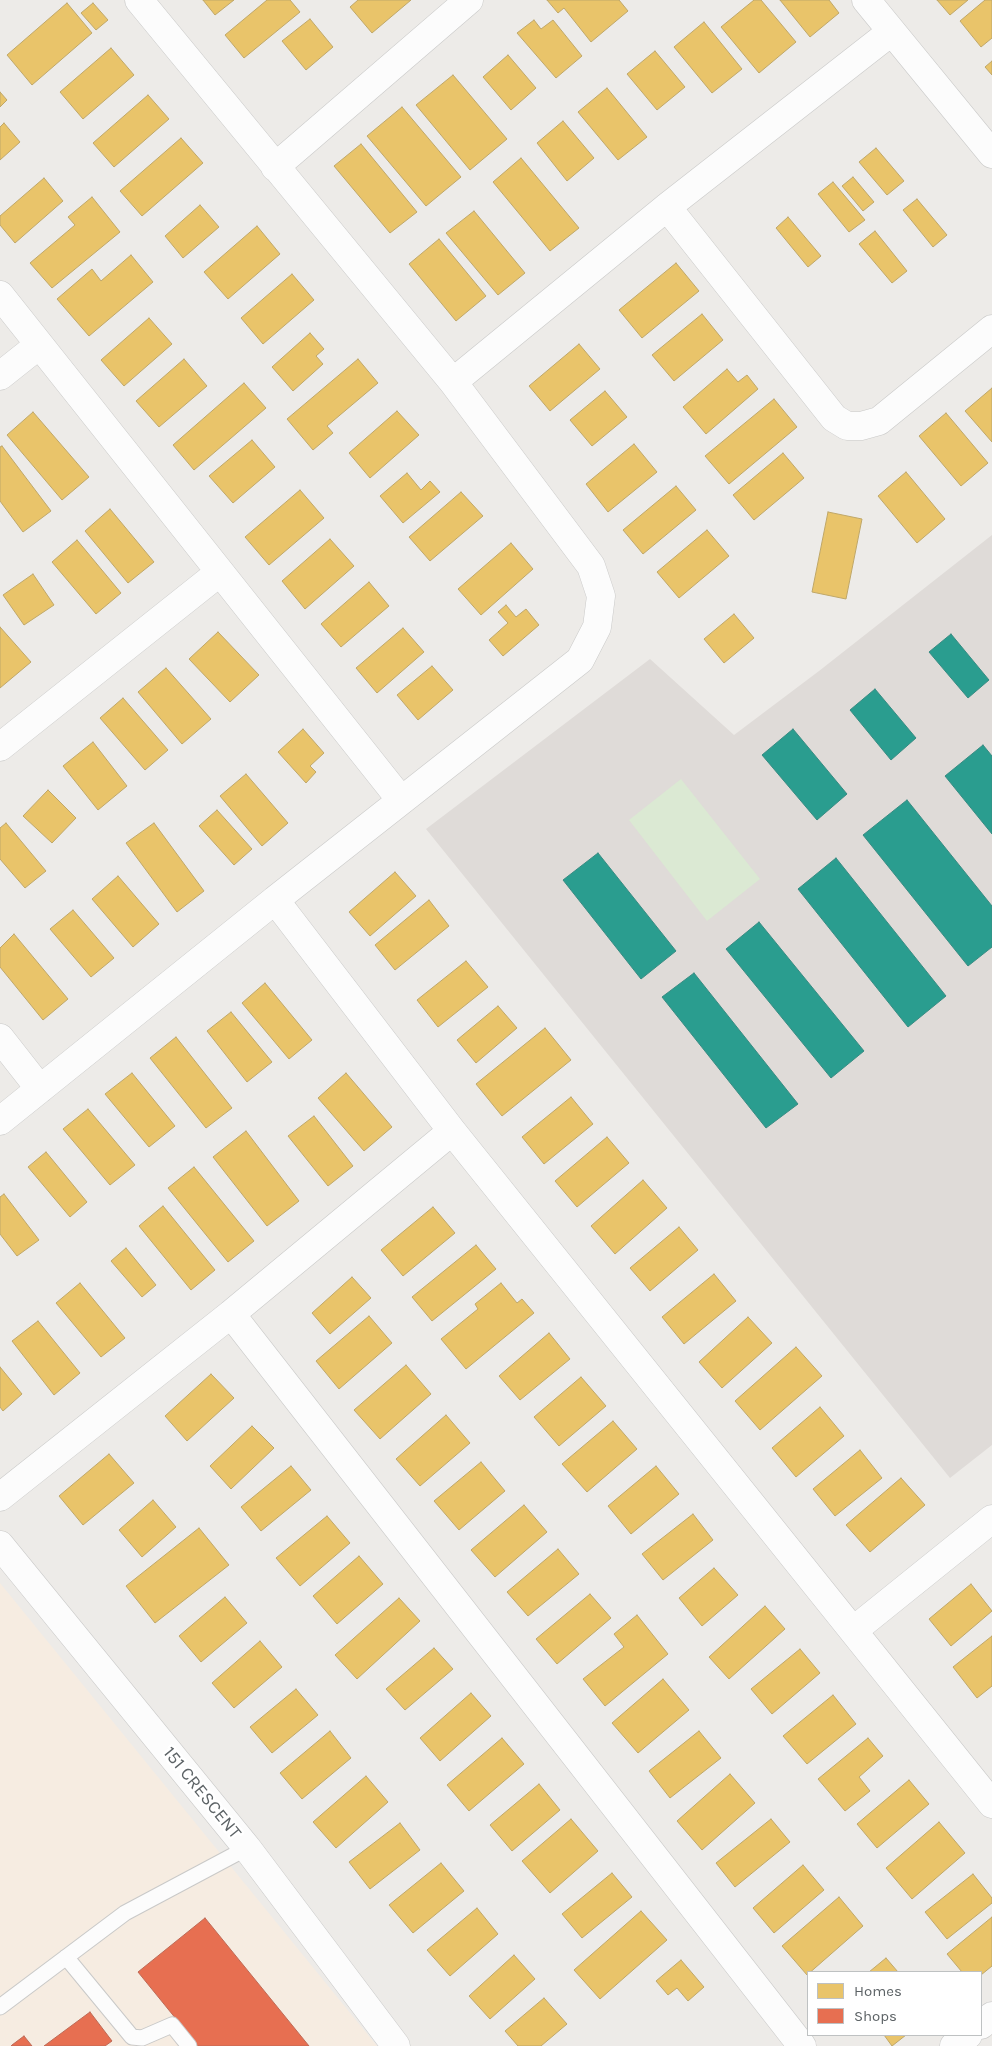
<!DOCTYPE html>
<html>
<head>
<meta charset="utf-8">
<style>
	body { margin:0 }
	#map { position:relative; width:992px; height:2046px; overflow:hidden; background:#edebe8; font-family:Karla,sans-serif }
	canvas { display:block }
	.legend { position:absolute; left:807px; top:1971px; width:175px; height:65px; box-sizing:border-box; background:#fff; border:1px solid #bec1c2; margin:0; padding:6px 9px; list-style:none; font-size:15px; color:#5d6366 }
	.legend li { display:flex; align-items:center; gap:10px; height:25px }
	.legend b { width:25px; border:1px solid #bec1c2 }
</style>
</head>
<body>
<div id="map">
<canvas width="992" height="2046"></canvas>
<ul class="legend">
<li><b style="height:14px;background:#e9c46a"></b>Homes</li>
<li><b style="height:14px;background:#e76f51"></b>Shops</li>
</ul>
</div>
<script>
const g = document.querySelector('canvas').getContext('2d');
g.lineJoin = 'round';
function fill(path, color) {
  g.fillStyle = color;
  g.fill(path, 'evenodd');
}
function poly(rows) {
  const path = new Path2D();
  for (const r of rows) {
    path.moveTo(r[0], r[1]);
    for (let i = 2; i < r.length; i += 2) path.lineTo(r[i], r[i + 1]);
  }
  return path;
}
function stroke(path, color, width, dash) {
  g.strokeStyle = color;
  g.lineWidth = width;
  g.lineCap = dash ? 'butt' : 'round';
  g.setLineDash(dash || []);
  g.stroke(path);
}
function drawText(font, color, halo, rows, align = 'center') {
  g.font = font + ' Karla,sans-serif';
  g.lineWidth = 5;
  g.setLineDash([]);
  g.textBaseline = 'middle';
  g.strokeStyle = halo;
  g.fillStyle = color;
  for (const [text, x, y, turn = 0] of rows) {
    g.save();
    g.translate(x, y);
    g.rotate((+turn || 0) * Math.PI / 180);
    g.textAlign = isNaN(turn) ? turn : align;
    if (halo) g.strokeText(text, 0, 0);
    g.fillText(text, 0, 0);
    g.restore();
  }
}
const commercial = poly([
	[0,1583,377,2046,0,2046]
]);
const education = poly([
	[992,535,992,1445,950,1478,426,829,650,659,734,735,819,671]
]);
const green = poly([
	[681,779,760,879,707,921,629,820]
]);
const homes = poly([
	[203,0,234,0,215,15,203,0],
	[267,0,290,0,300,12,244,58,225,35,267,0],
	[358,0,411,0,372,33,350,7,358,0],
	[547,0,619,0,628,11,591,42,564,8,558,13,547,0],
	[754,0,761,0,796,42,759,73,721,27,754,0],
	[780,0,829,0,839,13,810,37,780,0],
	[937,0,968,0,950,15,937,0],
	[985,0,992,0,992,38,981,47,960,21,985,0],
	[67,3,92,33,32,85,7,55,67,3],
	[93,3,108,20,96,30,81,13,93,3],
	[310,19,333,47,306,70,282,41,310,19],
	[534,20,541,29,553,20,582,56,556,78,517,33,534,20],
	[704,22,742,69,712,93,674,47,704,22],
	[111,48,134,75,83,119,60,92,111,48],
	[655,51,685,87,657,110,627,74,655,51],
	[508,55,536,88,511,110,483,77,508,55],
	[992,61,992,75,985,67,992,61],
	[453,75,507,139,470,170,416,105,453,75],
	[607,88,647,137,618,160,578,112,607,88],
	[0,92,7,100,0,107,0,92],
	[148,95,169,119,114,167,93,143,148,95],
	[402,107,461,177,426,206,367,136,402,107],
	[563,121,594,158,567,181,537,143,563,121],
	[4,123,20,142,0,160,0,127,4,123],
	[181,138,203,163,142,216,120,191,181,138],
	[361,144,417,212,390,233,334,166,361,144],
	[876,148,904,181,887,195,859,162,876,148],
	[521,158,579,228,550,251,493,182,521,158],
	[853,177,874,202,863,211,842,186,853,177],
	[44,178,63,201,15,243,0,225,0,216,44,178],
	[833,182,865,220,849,232,818,194,833,182],
	[92,197,120,232,52,288,30,263,75,225,68,217,92,197],
	[917,199,947,235,933,247,903,210,917,199],
	[200,205,219,227,183,258,165,236,200,205],
	[474,211,525,273,498,295,446,233,474,211],
	[788,217,821,256,808,267,776,228,788,217],
	[257,226,280,254,228,299,204,272,257,226],
	[875,231,907,271,892,283,859,244,875,231],
	[439,239,486,296,456,321,409,264,439,239],
	[131,255,153,282,89,336,57,299,92,269,101,281,131,255],
	[676,263,699,291,642,338,619,310,676,263],
	[292,274,314,300,263,344,241,318,292,274],
	[702,314,723,340,674,381,652,355,702,314],
	[149,318,172,344,124,386,101,360,149,318],
	[310,333,324,349,316,356,323,364,293,391,272,367,310,333],
	[579,344,600,369,550,411,529,386,579,344],
	[184,359,207,386,159,427,136,401,184,359],
	[358,359,378,383,327,426,333,433,313,450,287,419,358,359],
	[727,369,738,382,747,375,758,389,706,434,683,407,727,369],
	[244,383,266,408,194,470,173,445,244,383],
	[992,388,992,442,965,411,992,388],
	[605,391,627,417,592,446,570,420,605,391],
	[774,399,797,427,729,484,705,456,774,399],
	[397,411,419,435,370,478,349,453,397,411],
	[33,412,89,477,62,500,7,435,33,412],
	[946,413,988,463,961,486,919,436,946,413],
	[252,440,275,467,233,503,209,476,252,440],
	[634,444,657,472,608,512,586,484,634,444],
	[2,446,51,511,23,532,0,501,0,447,2,446],
	[783,453,804,478,754,520,733,495,783,453],
	[906,472,945,519,917,543,878,496,906,472],
	[407,473,421,490,430,481,440,492,403,523,380,496,407,473],
	[676,486,696,510,643,554,623,530,676,486],
	[300,490,324,518,269,565,245,537,300,490],
	[461,492,483,516,430,561,409,537,461,492],
	[110,509,154,562,128,583,85,531,110,509],
	[828,512,862,519,846,599,812,592,828,512],
	[707,530,729,556,679,598,657,572,707,530],
	[330,539,354,566,305,609,282,581,330,539],
	[77,540,121,593,96,614,52,562,77,540],
	[511,543,533,569,481,615,458,589,511,543],
	[33,574,54,605,24,625,3,595,33,574],
	[369,582,389,606,341,647,321,624,369,582],
	[506,605,516,617,526,609,539,625,503,656,489,640,508,623,498,612,506,605],
	[734,614,754,638,724,663,704,639,734,614],
	[0,627,31,662,0,688,0,627],
	[403,628,424,652,377,693,356,668,403,628],
	[218,632,259,675,230,702,189,659,218,632],
	[432,666,453,690,418,720,397,695,432,666],
	[166,668,211,719,182,744,138,692,166,668],
	[123,698,168,750,145,770,100,718,123,698],
	[303,729,324,753,310,766,316,772,306,783,278,752,303,729],
	[93,742,127,786,98,810,63,766,93,742],
	[246,774,288,823,262,846,220,796,246,774],
	[48,790,76,818,52,843,23,816,48,790],
	[217,810,252,849,234,865,199,826,217,810],
	[6,823,46,871,25,888,0,859,0,828,6,823],
	[154,823,204,891,177,912,126,843,154,823],
	[395,872,416,896,370,936,349,912,395,872],
	[118,876,159,924,133,947,92,899,118,876],
	[429,900,449,926,395,970,375,945,429,900],
	[73,910,114,958,91,977,50,929,73,910],
	[14,934,68,999,43,1020,0,967,0,948,14,934],
	[466,961,488,987,438,1027,417,1000,466,961],
	[265,983,312,1040,289,1059,242,1003,265,983],
	[498,1006,517,1028,476,1063,457,1040,498,1006],
	[231,1012,272,1062,247,1082,207,1031,231,1012],
	[545,1028,571,1060,502,1116,476,1084,545,1028],
	[176,1037,232,1108,206,1128,150,1058,176,1037],
	[132,1073,175,1126,149,1147,105,1094,132,1073],
	[346,1073,392,1127,364,1151,318,1098,346,1073],
	[571,1097,593,1124,544,1164,522,1137,571,1097],
	[88,1109,135,1165,110,1185,63,1129,88,1109],
	[314,1116,353,1166,328,1186,288,1136,314,1116],
	[246,1131,299,1201,267,1226,213,1157,246,1131],
	[607,1137,629,1163,577,1207,555,1181,607,1137],
	[46,1152,87,1202,70,1217,28,1167,46,1152],
	[194,1167,254,1241,228,1262,168,1188,194,1167],
	[643,1180,667,1208,615,1254,591,1226,643,1180],
	[4,1194,39,1240,17,1256,0,1234,0,1197,4,1194],
	[163,1206,215,1270,191,1290,139,1226,163,1206],
	[433,1207,455,1233,403,1276,381,1250,433,1207],
	[679,1227,698,1250,650,1291,630,1268,679,1227],
	[476,1245,496,1269,432,1321,412,1297,476,1245],
	[126,1248,156,1285,142,1297,111,1261,126,1248],
	[714,1274,736,1301,684,1344,662,1317,714,1274],
	[352,1277,371,1298,330,1334,312,1313,352,1277],
	[80,1283,125,1338,101,1357,56,1303,80,1283],
	[501,1283,517,1303,522,1299,534,1313,466,1369,441,1339,478,1309,475,1304,501,1283],
	[369,1316,392,1343,339,1389,316,1361,369,1316],
	[748,1317,772,1343,722,1388,699,1362,748,1317],
	[38,1321,80,1373,54,1395,12,1341,38,1321],
	[549,1333,570,1359,520,1400,499,1376,549,1333],
	[796,1347,822,1376,760,1430,735,1401,796,1347],
	[406,1365,431,1394,380,1439,354,1410,406,1365],
	[0,1367,22,1394,3,1411,0,1407,0,1367],
	[211,1374,234,1398,187,1441,165,1416,211,1374],
	[581,1377,606,1406,559,1446,534,1417,581,1377],
	[820,1407,844,1436,796,1477,772,1448,820,1407],
	[446,1415,470,1443,420,1486,396,1459,446,1415],
	[613,1421,637,1449,587,1492,562,1464,613,1421],
	[252,1426,274,1448,231,1489,210,1466,252,1426],
	[860,1450,882,1478,835,1516,813,1489,860,1450],
	[109,1454,134,1483,83,1525,59,1496,109,1454],
	[481,1462,505,1491,459,1530,434,1501,481,1462],
	[291,1466,311,1490,261,1531,241,1507,291,1466],
	[656,1466,679,1494,631,1534,608,1506,656,1466],
	[901,1478,925,1505,870,1552,846,1525,901,1478],
	[153,1500,176,1527,142,1557,119,1530,153,1500],
	[524,1505,547,1532,495,1577,471,1550,524,1505],
	[693,1514,713,1540,663,1580,642,1554,693,1514],
	[327,1516,350,1543,300,1586,276,1558,327,1516],
	[199,1528,229,1565,155,1623,126,1586,199,1528],
	[558,1549,579,1574,528,1616,507,1592,558,1549],
	[359,1556,383,1584,337,1624,313,1596,359,1556],
	[714,1568,738,1595,702,1626,679,1598,714,1568],
	[971,1584,992,1611,951,1646,929,1619,971,1584],
	[590,1594,611,1618,557,1664,536,1639,590,1594],
	[225,1597,247,1623,201,1662,179,1636,225,1597],
	[399,1598,420,1621,357,1679,335,1655,399,1598],
	[765,1606,785,1629,729,1679,709,1657,765,1606],
	[637,1615,668,1654,605,1706,583,1679,624,1647,614,1634,637,1615],
	[992,1636,992,1686,977,1698,953,1667,992,1636],
	[260,1641,282,1667,234,1708,212,1683,260,1641],
	[434,1648,453,1669,405,1710,386,1689,434,1648],
	[800,1649,820,1673,772,1714,751,1689,800,1649],
	[663,1679,689,1710,638,1753,612,1723,663,1679],
	[296,1689,318,1715,272,1753,250,1727,296,1689],
	[471,1693,491,1716,440,1761,420,1738,471,1693],
	[833,1695,856,1724,807,1764,783,1736,833,1695],
	[330,1731,351,1758,302,1799,280,1773,330,1731],
	[699,1731,721,1758,670,1798,649,1771,699,1731],
	[502,1738,524,1764,469,1811,447,1785,502,1738],
	[868,1738,883,1756,859,1777,870,1791,845,1811,818,1779,868,1738],
	[730,1774,755,1803,702,1850,677,1821,730,1774],
	[366,1776,388,1802,336,1848,313,1822,366,1776],
	[909,1780,929,1804,877,1848,857,1824,909,1780],
	[539,1784,560,1810,512,1851,490,1825,539,1784],
	[571,1819,598,1851,550,1893,522,1861,571,1819],
	[771,1819,790,1842,735,1887,716,1863,771,1819],
	[939,1822,965,1853,912,1899,886,1868,939,1822],
	[400,1823,420,1850,370,1889,349,1862,400,1823],
	[441,1863,464,1891,413,1933,389,1905,441,1863],
	[803,1865,824,1890,774,1933,753,1908,803,1865],
	[612,1873,632,1897,582,1938,562,1914,612,1873],
	[973,1874,992,1898,992,1903,947,1939,925,1912,973,1874],
	[839,1897,863,1926,807,1975,782,1946,839,1897],
	[477,1908,498,1934,450,1976,427,1950,477,1908],
	[641,1911,667,1940,600,1999,574,1970,641,1911],
	[992,1917,992,1966,981,1975,981,1972,962,1972,947,1954,992,1917],
	[514,1955,535,1979,490,2019,469,1996,514,1955],
	[886,1958,898,1972,869,1972,886,1958],
	[681,1960,704,1987,688,2001,677,1988,668,1995,656,1981,681,1960],
	[544,1998,567,2024,541,2046,518,2046,505,2031,544,1998],
	[884,2035,906,2035,892,2046,884,2035]
]);
const shops = poly([
	[205,1918,309,2046,198,2046,138,1972,205,1918],
	[90,2012,112,2041,105,2046,44,2046,90,2012],
	[24,2036,32,2046,11,2046,12,2045,24,2036]
]);
const schools = poly([
	[951,634,989,680,968,698,929,652,951,634],
	[875,689,916,738,891,760,850,710,875,689],
	[793,729,847,794,817,820,762,755,793,729],
	[983,745,992,756,992,834,945,776,983,745],
	[907,800,992,906,992,947,968,966,863,835,907,800],
	[598,853,676,951,641,979,563,880,598,853],
	[836,858,946,996,908,1027,798,889,836,858],
	[759,922,864,1051,831,1078,726,949,759,922],
	[694,973,798,1104,766,1128,662,997,694,973]
]);
const lane = poly([
	[66,1957,132,2037,142,2038,172,2025,189,2046],
	[0,2007,125,1913,247,1848]
]);
const street = poly([
	[139,0,453,382,591,566,601,596,597,627,580,660,275,900],
	[866,0,992,154],
	[275,167,469,0],
	[667,207,834,418,847,426,861,426,879,421,992,329],
	[0,295,401,800],
	[0,376,39,345],
	[453,382,667,207,891,32],
	[0,747,220,572],
	[0,1038,40,1089],
	[0,1121,275,900,452,1131],
	[231,1314,452,1131,992,1804],
	[0,1497,231,1314,802,2046],
	[0,1545,247,1848,396,2046],
	[854,1630,992,1519],
	[981,2025,992,2016],
	[954,2046,968,2035]
]);
const streetNames = [
	["151 CRESCENT",202,1793,51]
];
fill(commercial, '#f6ece1');
fill(education, '#dfdbd8');
fill(green, '#dbe9d3');
fill(homes, '#e9c46a');
stroke(homes, '#bfa769', 1);
fill(shops, '#e76f51');
stroke(shops, '#be6b57', 1);
fill(schools, '#2a9d8f');
stroke(schools, '#398c83', 1);
stroke(lane, '#c9c9c8', 17);
stroke(street, '#c9c9c8', 29);
stroke(lane, '#fcfcfc', 15);
stroke(street, '#fcfcfc', 28);
drawText('18px', '#5d6366', '#fff', streetNames);
</script>
</body>
</html>
